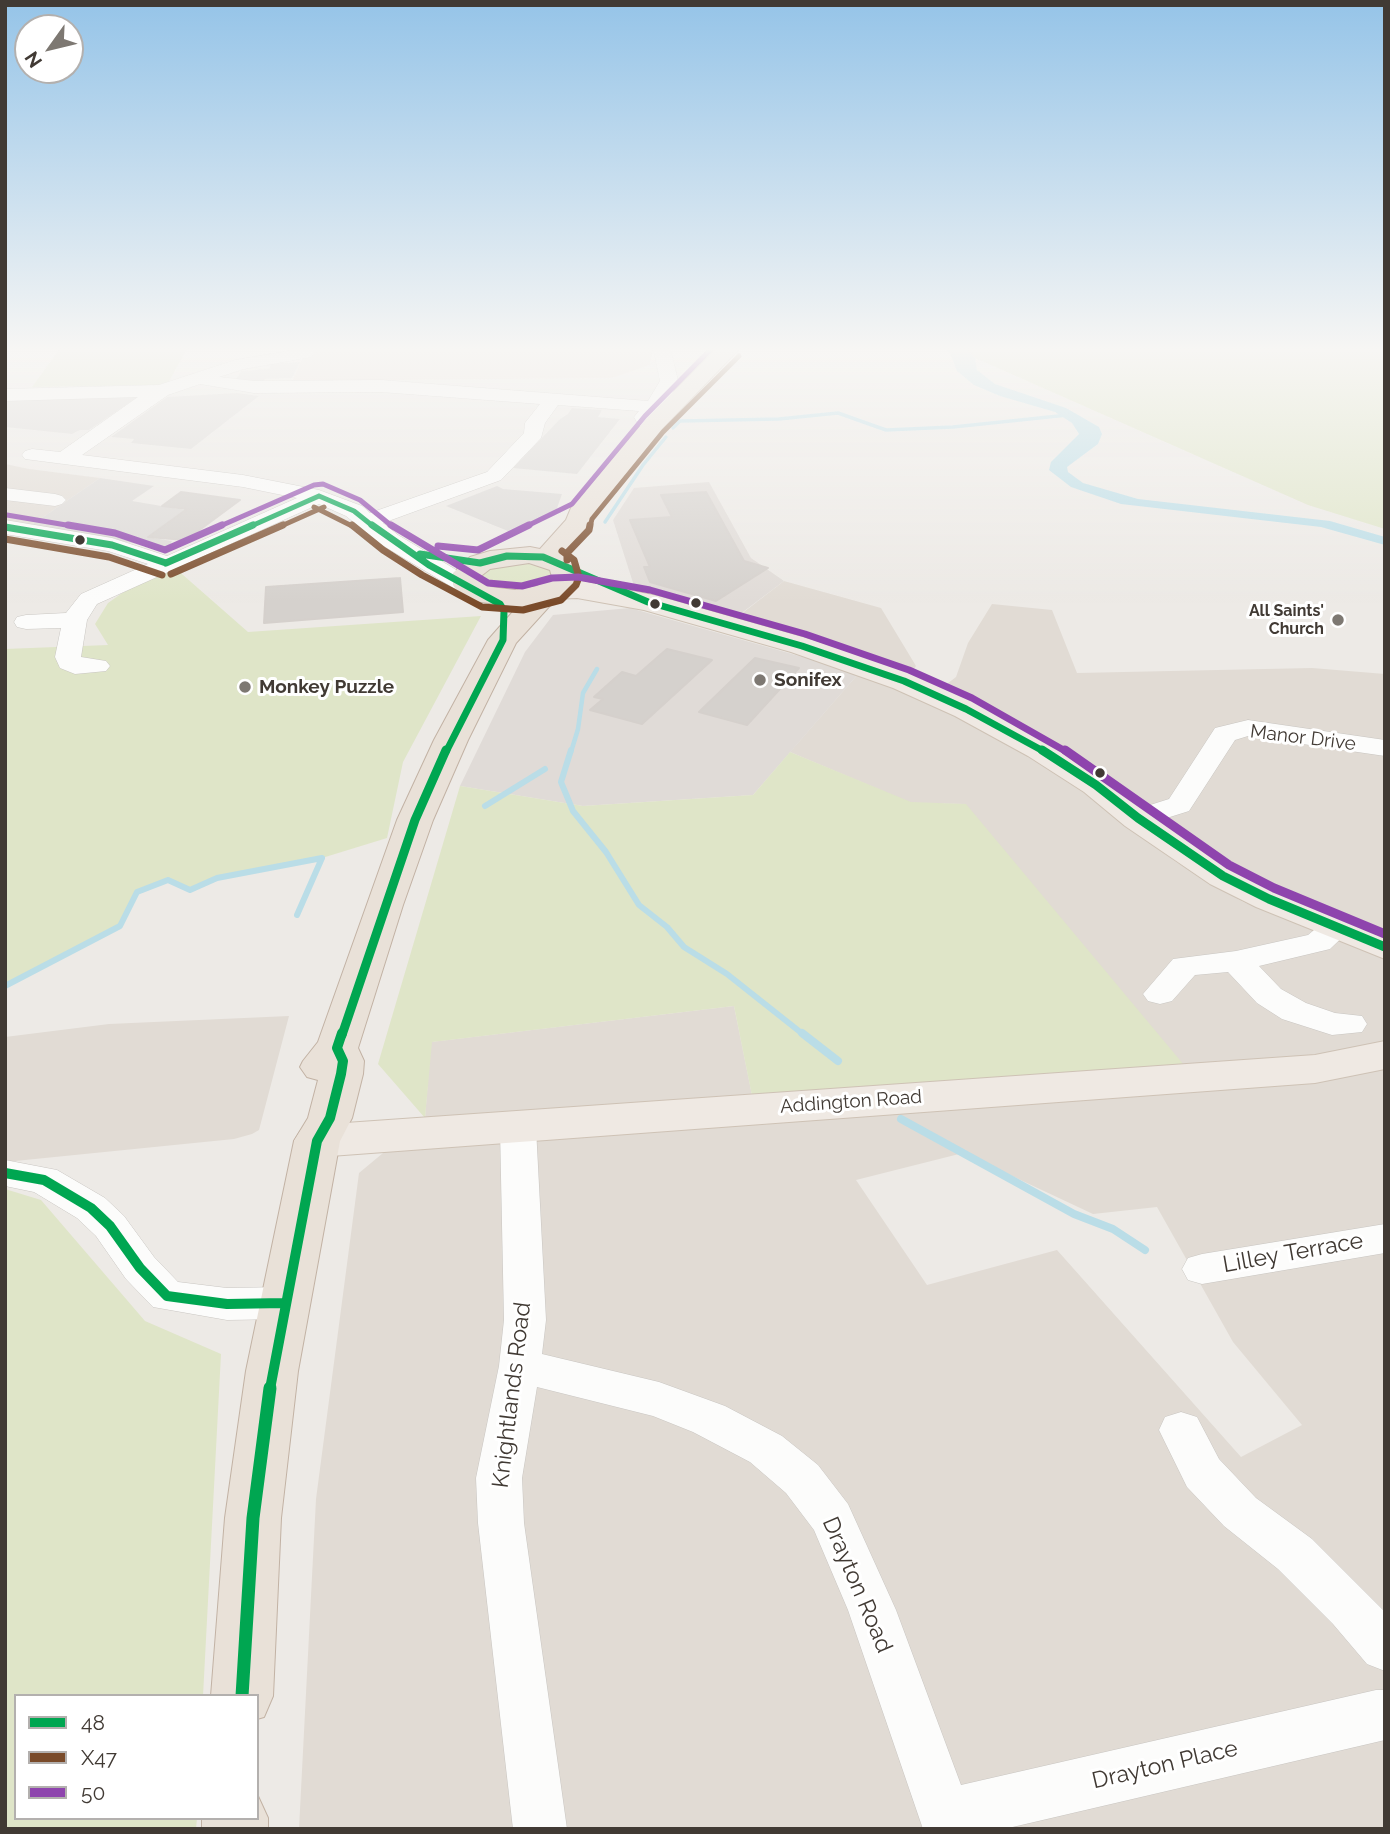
<!DOCTYPE html>
<html>
<head>
<meta charset="utf-8">
<style>
	body { margin:0 }
	#map { position:relative; width:1390px; height:1834px; overflow:hidden; background:#edeae6; font-family:Raleway,sans-serif }
	canvas { display:block }
	.frame { position:absolute; inset:0; border:7px solid #413a34; pointer-events:none }
	.legend { position:absolute; left:14px; top:1694px; width:245px; height:126px; box-sizing:border-box; background:#fff; border:2px solid #b3b0ae; margin:0; padding:9px 12px; list-style:none; font-size:21px; color:#413a34 }
	.legend li { display:flex; align-items:center; gap:14px; height:35px }
	.legend b { width:35px; border:2px solid #b3b0ae }
	.north { position:absolute; left:14px; top:14px; width:70px; height:70px; box-sizing:border-box; background:#fff; border:2px solid #b3b0ae; border-radius:50%; rotate:236deg; font-size:19px; font-weight:700; line-height:28px; text-align:center; color:#413a34 }
	.north::after { content:''; display:block; margin:auto; width:24px; height:32px; background:#7d7872; clip-path:polygon(50% 0,100% 100%,50% 72%,0 100%) }
</style>
</head>
<body>
<div id="map">
<canvas width="1390" height="1834"></canvas>
<div class="frame"></div>
<ul class="legend">
<li><b style="height:9px;background:#00a651"></b>48</li>
<li><b style="height:9px;background:#7a4b2a"></b>X47</li>
<li><b style="height:9px;background:#8e44ad"></b>50</li>
</ul>
<div class="north">N</div>
</div>
<script>
const g = document.querySelector('canvas').getContext('2d');
g.lineJoin = 'round';
function fill(path, color) {
  g.fillStyle = color;
  g.fill(path, 'evenodd');
}
function poly(rows) {
  const path = new Path2D();
  for (const r of rows) {
    path.moveTo(r[0], r[1]);
    for (let i = 2; i < r.length; i += 2) path.lineTo(r[i], r[i + 1]);
  }
  return path;
}
function stroke(path, color, width, dash) {
  g.strokeStyle = color;
  g.lineWidth = width;
  g.lineCap = dash ? 'butt' : 'round';
  g.setLineDash(dash || []);
  g.stroke(path);
}
function drawText(font, color, halo, rows, align = 'center') {
  g.font = font + ' Raleway,sans-serif';
  g.lineWidth = 6;
  g.setLineDash([]);
  g.textBaseline = 'middle';
  g.strokeStyle = halo;
  g.fillStyle = color;
  for (const [text, x, y, turn = 0] of rows) {
    g.save();
    g.translate(x, y);
    g.rotate((+turn || 0) * Math.PI / 180);
    g.textAlign = isNaN(turn) ? turn : align;
    if (halo) g.strokeText(text, 0, 0);
    g.fillText(text, 0, 0);
    g.restore();
  }
}
const residential = poly([
	[5,464,29,469,100,478,30,526,5,521],
	[784,581,881,608,916,666,910,674,851,652,736,618],
	[992,604,1052,610,1077,673,1312,668,1385,674,1385,942,1289,904,943,687,956,677,968,643],
	[859,673,950,712,1004,739,1058,773,1176,862,1243,902,1385,957,1385,1829,299,1829,316,1499,359,1173,425,1118,431,1042,734,1006,758,1125,813,1120,966,804,911,803,790,752],
	[963,1153,1093,1214,1157,1207,1233,1342,1302,1425,1241,1457,1057,1250,927,1285,856,1180],
	[289,1016,259,1130,252,1134,234,1139,5,1162,5,1037,109,1024]
]);
const commercial = poly([
	[308,347,653,347,650,365,611,378,292,381]
]);
const industrial = poly([
	[709,482,751,558,784,581,735,618,669,600,634,586,613,520,634,488],
	[630,608,859,673,753,795,583,806,460,786,525,652,553,615]
]);
const green = poly([
	[61,347,188,347,167,385,32,387],
	[965,347,1385,347,1385,529,1308,505,975,358],
	[521,560,551,568,554,576,549,584,509,593,480,584,479,573,482,569],
	[174,567,248,632,481,616,403,762,387,838,322,858,217,878,190,890,168,880,137,892,120,926,5,986,5,649,108,645,95,624,108,603,132,586],
	[790,752,911,802,966,804,1184,1065,753,1101,734,1006,432,1042,425,1118,378,1064,460,786,583,806,753,795],
	[5,1189,41,1200,145,1321,221,1354,203,1696,16,1696,16,1818,197,1818,196,1829,5,1829]
]);
const parking = poly([
	[300,362,292,378,265,379,263,382,235,381,241,371,269,369,271,364,281,363],
	[237,393,259,396,191,449,131,443,134,439,111,437,167,397],
	[137,396,138,397,89,430,80,430,72,434,5,427,5,397],
	[572,408,602,410,598,417,620,419,577,474,513,468,560,419,568,414],
	[100,478,154,486,132,501,185,510,147,537,172,541,168,549,30,526],
	[497,486,503,489,562,494,556,511,508,531,446,506]
]);
const water = poly([
	[943,347,965,347,975,358,977,370,995,384,1066,408,1099,427,1102,434,1098,444,1067,467,1068,472,1083,483,1138,499,1330,521,1385,537,1385,545,1321,527,1121,504,1071,487,1049,470,1051,462,1079,434,1072,423,1055,412,1000,396,974,385,957,371,950,353]
]);
const streamFar3 = poly([
	[673,428,680,421,779,419,838,413,886,430,953,427,1068,415],
	[605,522,643,465,666,437]
]);
const streamFar2 = poly([
	[571,752,578,729,583,693,597,669]
]);
const streamFar1 = poly([
	[571,750,561,782,573,811,606,852,639,905,667,927,684,947,727,974,804,1035],
	[485,806,545,769],
	[297,915,322,858],
	[5,986,120,926,137,892,168,880,190,890,217,878,322,858]
]);
const stream = poly([
	[802,1033,838,1061],
	[901,1119,1074,1214,1113,1229,1145,1250]
]);
const building = poly([
	[181,492,240,500,186,540,148,537,187,509,162,506,181,492],
	[706,492,744,561,768,568,716,601,650,582,644,567,650,567,630,520,672,517,661,495,706,492],
	[400,578,403,612,264,623,266,587,400,578],
	[667,649,712,660,642,724,590,710,603,699,594,697,622,672,636,676,667,649],
	[755,658,799,668,747,725,699,712,755,658]
]);
const minor = poly([
	[653,347,670,347,678,381,671,396,654,417,656,422,653,426,639,426,634,417,639,411,558,405,545,423,541,438,501,480,383,523,398,535,478,583,482,588,478,593,462,593,382,545,346,516,319,504,97,604,87,620,81,657,106,661,110,666,106,671,75,674,60,668,55,657,61,628,26,629,17,627,14,622,17,617,26,615,66,613,81,594,148,564,108,551,5,534,5,520,112,538,167,556,297,498,243,487,25,459,22,455,25,451,32,449,60,452,138,397,5,401,5,389,159,385,235,360,305,348,311,349,314,353,311,357,244,369,219,377,254,381,381,380,648,401,660,381,653,347],
	[200,384,254,393,381,392,540,404,525,423,524,433,487,472,370,513,362,506,319,490,243,475,82,455,168,395,200,384],
	[5,488,55,494,62,496,66,500,62,504,55,506,5,500,5,488],
	[1248,720,1385,740,1385,756,1248,736,1235,740,1189,811,1138,827,1128,824,1123,818,1128,812,1169,799,1215,728,1248,720],
	[1336,918,1347,921,1352,928,1330,949,1259,966,1281,989,1306,1003,1335,1013,1362,1016,1367,1024,1362,1032,1332,1035,1282,1019,1257,1003,1228,972,1195,975,1172,1001,1160,1004,1148,1001,1143,994,1173,959,1236,951,1308,935,1325,921,1336,918],
	[518,1115,531,1119,536,1128,546,1320,542,1354,659,1382,725,1406,782,1436,818,1465,848,1504,896,1610,961,1785,1376,1690,1385,1690,1385,1740,1004,1829,923,1829,848,1610,814,1530,786,1493,750,1462,693,1432,653,1416,537,1387,522,1478,524,1523,567,1829,513,1829,478,1523,476,1478,499,1366,504,1320,500,1128,505,1119,518,1115],
	[5,1160,57,1170,105,1198,124,1216,154,1257,178,1282,227,1288,284,1287,299,1292,305,1303,299,1314,284,1319,227,1320,153,1307,126,1279,96,1236,77,1218,34,1192,5,1186,5,1160],
	[1385,1224,1385,1253,1202,1284,1188,1280,1182,1269,1188,1258,1202,1254,1385,1224],
	[1181,1412,1197,1417,1219,1459,1256,1498,1312,1539,1385,1612,1385,1671,1367,1664,1333,1624,1278,1569,1224,1526,1187,1487,1159,1430,1165,1417,1181,1412]
]);
const major = poly([
	[577,580,658,596,813,640,915,674,977,702,1052,742,1108,778,1151,810,1236,868,1282,891,1385,933,1385,959,1256,907,1210,884,1125,826,1084,792,1028,756,955,716,893,688,791,652,644,610,577,598,554,599,544,596,540,590,544,584,577,580],
	[1385,1041,1385,1069,1315,1083,317,1157,301,1152,294,1141,301,1130,317,1125,1315,1055,1385,1041]
]);
const highway = poly([
	[718,347,741,347,662,429,593,515,588,528,568,549,569,558,581,574,579,581,575,587,556,599,516,643,468,740,433,820,403,905,358,1048,364,1061,363,1074,352,1118,340,1141,298,1371,281,1518,273,1696,264,1717,257,1719,257,1696,211,1696,225,1518,246,1371,294,1141,308,1118,318,1080,307,1077,300,1067,303,1061,318,1042,397,820,434,740,488,640,517,607,474,601,457,591,453,585,453,573,470,557,490,551,530,547,540,549,566,520,571,508,646,419,718,347],
	[529,563,550,570,552,577,537,586,515,590,491,587,481,581,481,576,490,569,529,563],
	[257,1794,268,1818,268,1829,202,1829,202,1818,257,1818,257,1794]
]);
const bus1Far4 = poly([
	[319,496,354,511,374,527],
	[249,527,319,496]
]);
const bus1Far3 = poly([
	[372,525,429,565,500,604,504,611,503,640,446,752],
	[5,527,112,545,166,563],
	[420,554,480,563,507,556,543,557,648,602,802,646,904,681,966,709,1045,752],
	[166,563,253,525]
]);
const bus1Far2 = poly([
	[1042,750,1096,785,1138,818,1223,876,1269,899,1385,947],
	[342,1035,415,820,446,750]
]);
const bus1Far1 = poly([
	[5,1173,44,1180,91,1208,110,1226,140,1268,167,1296,227,1304,284,1303],
	[270,1389,317,1141,330,1118,341,1074,343,1061,337,1048,342,1033]
]);
const bus1 = poly([
	[242,1696,253,1518,270,1388]
]);
const bus2Far1 = poly([
	[314,507,354,527],
	[279,527,324,507],
	[590,527,592,519,663,432,739,356]
]);
const bus2 = poly([
	[352,525,383,550,422,575,482,607,523,610,561,600,576,585,579,577,574,560,562,551],
	[5,539,109,557,162,575],
	[567,560,567,553,589,530,590,525],
	[171,574,283,525]
]);
const bus3Far2 = poly([
	[7,515,78,527],
	[218,527,314,485,323,484,360,500,393,527],
	[525,527,572,504,645,416,713,347]
]);
const bus3Far1 = poly([
	[68,525,115,533,165,550,222,525],
	[391,525,488,583,522,586,552,578,578,577,650,590,805,634,909,670,972,698,1067,752],
	[438,546,478,550,529,525]
]);
const bus3 = poly([
	[1065,750,1229,865,1274,888,1385,934]
]);
const markers = [
	[80,540,6,"#413a34"],
	[696,603,6,"#413a34"],
	[655,604,6,"#413a34"],
	[1338,620,7,"#7d7872"],
	[760,680,7,"#7d7872"],
	[245,687,7,"#7d7872"],
	[1100,773,6,"#413a34"]
];
const farPoinames = [
	["All Saints'",1324,611],
	["Church",1324,629]
];
const poiNames = [
	["Sonifex",774,680],
	["Monkey Puzzle",259,687]
];
const streetNames = [
	["Manor Drive",1303,738,7],
	["Addington Road",851,1102,-4]
];
const nearStreetnames = [
	["Lilley Terrace",1293,1253,-10],
	["Knightlands Road",512,1395,-83],
	["Drayton Road",857,1585,67],
	["Drayton Place",1165,1765,-13]
];
fill(residential, '#e1dbd4');
fill(commercial, '#ece0d7');
fill(industrial, '#e0dbd7');
fill(green, '#dfe5c8');
fill(parking, '#dcd9d6');
fill(water, '#badde7');
stroke(streamFar3, '#badde7', 3.5);
stroke(streamFar2, '#badde7', 4.5);
stroke(streamFar1, '#badde7', 6);
stroke(stream, '#badde7', 8);
fill(building, '#d5d1cd');
stroke(building, '#d5d0cc', 2);
stroke(minor, '#c9c6c2', 1);
stroke(major, '#cec2b5', 2);
stroke(highway, '#c2b2a4', 2);
fill(minor, '#fcfcfb');
fill(major, '#efe9e3');
fill(highway, '#e9e1d8');
stroke(bus1Far4, '#00a651', 5);
stroke(bus1Far3, '#00a651', 7);
stroke(bus1Far2, '#00a651', 9);
stroke(bus1Far1, '#00a651', 10);
stroke(bus1, '#00a651', 13);
stroke(bus2Far1, '#7a4b2a', 5);
stroke(bus2, '#7a4b2a', 7);
stroke(bus3Far2, '#8e44ad', 5);
stroke(bus3Far1, '#8e44ad', 7);
stroke(bus3, '#8e44ad', 9);
const sky = g.createLinearGradient(0, 0, 0, 603);
sky.addColorStop(0, '#95c4e8');
sky.addColorStop(0.58, '#f7f6f4');
sky.addColorStop(1, '#f7f6f400');
g.fillStyle = sky;
g.fillRect(0, 0, 1390, 603);
for (const [x, y, r, color] of markers) {
  const dot = new Path2D();
  dot.arc(x, y, r, 0, 2 * Math.PI);
  g.fillStyle = color;
  g.fill(dot);
  stroke(dot, '#fff', 2.5);
}
drawText('bold 16px', '#413a34', '#fff', farPoinames, 'right');
drawText('bold 19px', '#413a34', '#fff', poiNames, 'left');
drawText('19px', '#413a34', '#fff', streetNames);
drawText('23px', '#413a34', '#fff', nearStreetnames);
</script>
</body>
</html>
